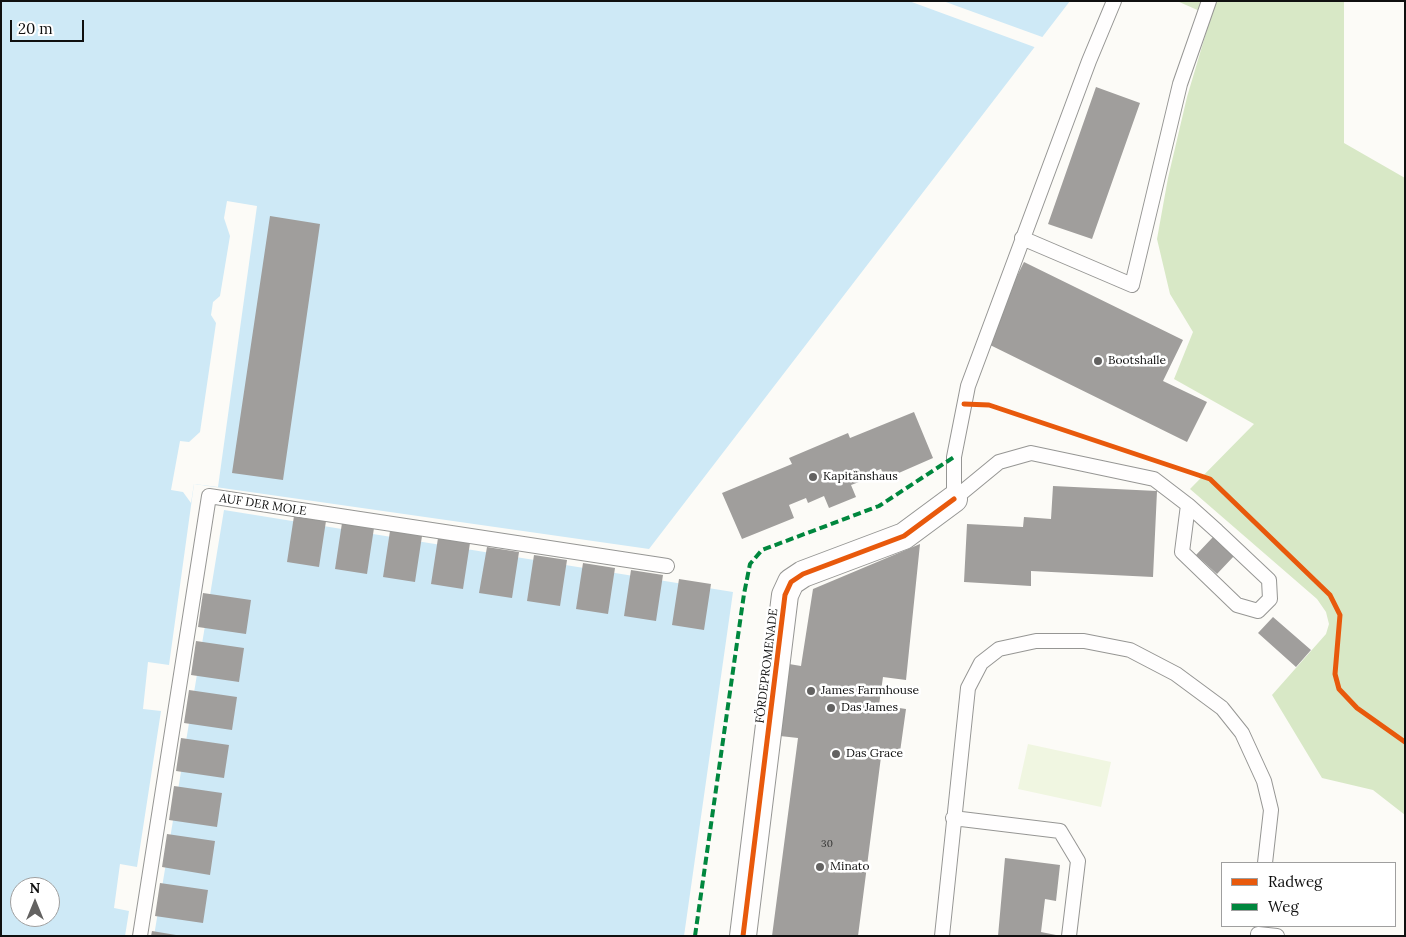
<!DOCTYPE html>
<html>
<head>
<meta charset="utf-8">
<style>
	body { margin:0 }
	#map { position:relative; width:1406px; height:937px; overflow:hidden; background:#fcfbf7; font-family:Lora,serif }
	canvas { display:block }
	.frame { position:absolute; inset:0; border:2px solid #101010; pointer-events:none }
	.legend { position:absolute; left:1221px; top:862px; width:175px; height:65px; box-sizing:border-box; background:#fff; border:1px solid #9f9f9f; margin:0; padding:6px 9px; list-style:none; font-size:15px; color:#101010 }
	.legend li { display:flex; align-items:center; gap:10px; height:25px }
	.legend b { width:25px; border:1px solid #9f9f9f }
	.north { position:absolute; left:10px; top:877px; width:50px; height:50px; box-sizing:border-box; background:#fff; border:1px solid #9f9f9f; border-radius:50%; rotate:0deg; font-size:14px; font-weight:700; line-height:20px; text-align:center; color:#101010 }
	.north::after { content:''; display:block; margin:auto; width:18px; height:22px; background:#636261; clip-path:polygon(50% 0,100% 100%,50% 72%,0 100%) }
	.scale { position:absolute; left:10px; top:20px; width:74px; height:22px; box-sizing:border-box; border:2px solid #101010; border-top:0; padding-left:6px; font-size:15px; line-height:18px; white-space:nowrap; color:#101010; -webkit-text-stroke:4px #fff; paint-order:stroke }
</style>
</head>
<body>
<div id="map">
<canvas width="1406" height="937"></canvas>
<div class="frame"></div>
<ul class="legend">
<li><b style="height:6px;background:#e8590c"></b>Radweg</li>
<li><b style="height:6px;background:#00873e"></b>Weg</li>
</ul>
<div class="north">N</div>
<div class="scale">20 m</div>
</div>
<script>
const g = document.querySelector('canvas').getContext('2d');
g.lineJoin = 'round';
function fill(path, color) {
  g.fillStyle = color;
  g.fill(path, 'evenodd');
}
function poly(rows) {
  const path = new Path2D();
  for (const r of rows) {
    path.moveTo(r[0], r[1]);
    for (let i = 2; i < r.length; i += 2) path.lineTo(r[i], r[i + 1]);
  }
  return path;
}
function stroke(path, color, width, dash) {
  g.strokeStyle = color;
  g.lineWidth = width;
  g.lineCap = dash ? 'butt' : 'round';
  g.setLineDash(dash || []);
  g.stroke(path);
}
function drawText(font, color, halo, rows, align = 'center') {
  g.font = font + ' Lora,serif';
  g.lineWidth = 5;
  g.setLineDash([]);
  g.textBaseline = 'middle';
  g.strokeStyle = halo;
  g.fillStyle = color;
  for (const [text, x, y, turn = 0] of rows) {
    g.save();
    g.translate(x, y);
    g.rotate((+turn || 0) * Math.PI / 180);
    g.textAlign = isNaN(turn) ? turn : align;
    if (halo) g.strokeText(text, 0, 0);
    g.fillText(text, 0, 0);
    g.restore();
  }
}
const forest = poly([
	[1177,1,1344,1,1344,143,1405,178,1405,815,1373,790,1322,778,1272,695,1326,634,1329,624,1326,612,1317,599,1190,489,1254,424,1174,379,1193,332,1170,294,1157,239,1168,178,1187,97,1211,16]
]);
const pitch = poly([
	[1028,744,1111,762,1101,807,1018,789]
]);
const water = poly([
	[1,1,1070,1,649,549,194,484,169,665,148,662,143,709,161,711,137,867,120,864,114,908,129,911,125,936,1,936],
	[20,887,50,887,50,917,20,917],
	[224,510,733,592,684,936,154,936]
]);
const pier = poly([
	[909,1,943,1,1045,38,1037,48],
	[227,201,257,206,218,487,194,484,191,503,183,492,171,490,180,441,189,442,200,432,216,323,211,315,213,302,220,296,230,236,224,218]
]);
const building = poly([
	[1096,87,1140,103,1092,239,1048,224],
	[270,216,320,224,283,480,232,473],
	[1024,262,1183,340,1163,381,1207,402,1187,442,984,342],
	[914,412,933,458,885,479,881,469,865,475,867,479,851,485,856,497,829,508,824,496,808,503,806,498,789,505,794,518,742,539,722,493,792,464,789,458,848,433,850,438],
	[1053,486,1157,491,1153,577,1031,571,1031,586,964,582,967,524,1023,527,1024,517,1051,519],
	[294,516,326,521,319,567,287,562],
	[342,523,374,528,367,574,335,569],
	[390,531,422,536,415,582,383,577],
	[1213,537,1234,556,1217,574,1196,555],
	[438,538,470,543,463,589,431,584],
	[920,544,906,680,883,677,879,705,906,709,900,752,882,749,858,936,772,936,798,738,780,736,789,664,801,666,813,589],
	[487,547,519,552,512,598,479,593],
	[534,555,567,560,560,606,527,601],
	[583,563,615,568,608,614,576,609],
	[631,570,663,575,656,621,624,616],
	[679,579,711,584,704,630,672,625],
	[203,593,251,600,246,634,198,627],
	[1273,617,1311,650,1296,667,1258,633],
	[196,641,244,648,239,682,191,675],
	[189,690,237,697,232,730,184,723],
	[181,738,229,745,224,778,176,771],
	[174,786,222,793,217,827,169,820],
	[167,834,215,841,210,875,162,867],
	[1005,858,1060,865,1056,901,1045,899,1041,932,1061,936,998,936],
	[160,883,208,890,203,923,155,916],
	[152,931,176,935,176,936,151,936]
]);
const service = poly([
	[1022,238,1132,285,1180,84,1209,1],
	[954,499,999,462,1031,453,1154,479,1188,505,1217,531,1269,580,1270,599,1258,611,1237,605,1182,552,1188,505],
	[954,499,954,457,968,386,1089,61,1114,1],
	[953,818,1060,831,1078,861,1069,936],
	[1258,934,1277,936],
	[140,936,209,496,667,566],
	[942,936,968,688,981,663,999,649,1036,641,1084,641,1130,650,1176,674,1222,708,1242,733,1264,781,1271,810,1265,863]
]);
const minor = poly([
	[743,936,785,595,791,582,803,574,904,536,954,499]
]);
const quiet = poly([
	[695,936,744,594,750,564,762,550,879,506,954,457]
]);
const cycleway = poly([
	[964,404,989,405,1210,479,1330,595,1340,615,1335,674,1339,689,1357,708,1405,742],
	[743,936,785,595,791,582,803,574,904,536,954,499]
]);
const markers = [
	[1098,361,5,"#636261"],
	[813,477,5,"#636261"],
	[811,691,5,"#636261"],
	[831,708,5,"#636261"],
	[836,754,5,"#636261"],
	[820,867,5,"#636261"]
];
const numberNames = [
	["30",827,844]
];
const poiNames = [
	["Bootshalle",1108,361],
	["Kapitänshaus",823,477],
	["James Farmhouse",821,691],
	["Das James",841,708],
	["Das Grace",846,754],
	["Minato",830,867]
];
const streetNames = [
	["AUF DER MOLE",263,505,9],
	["FÖRDEPROMENADE",767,666,-83]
];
fill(forest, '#d8e8c6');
fill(pitch, '#f0f6e1');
fill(water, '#cee9f6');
fill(pier, '#fcfbf7');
fill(building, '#a09e9c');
stroke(service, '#969694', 16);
stroke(minor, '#969694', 28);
stroke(service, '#fffefe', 14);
stroke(minor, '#fffefe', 26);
stroke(quiet, '#00873e', 4, [8, 4]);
stroke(cycleway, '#e8590c', 5);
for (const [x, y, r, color] of markers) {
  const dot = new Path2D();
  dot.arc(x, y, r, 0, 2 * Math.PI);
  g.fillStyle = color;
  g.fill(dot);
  stroke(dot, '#fff', 2);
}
drawText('10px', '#343433', null, numberNames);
drawText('12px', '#101010', '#fff', poiNames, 'left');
drawText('12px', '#101010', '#fff', streetNames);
</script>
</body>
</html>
